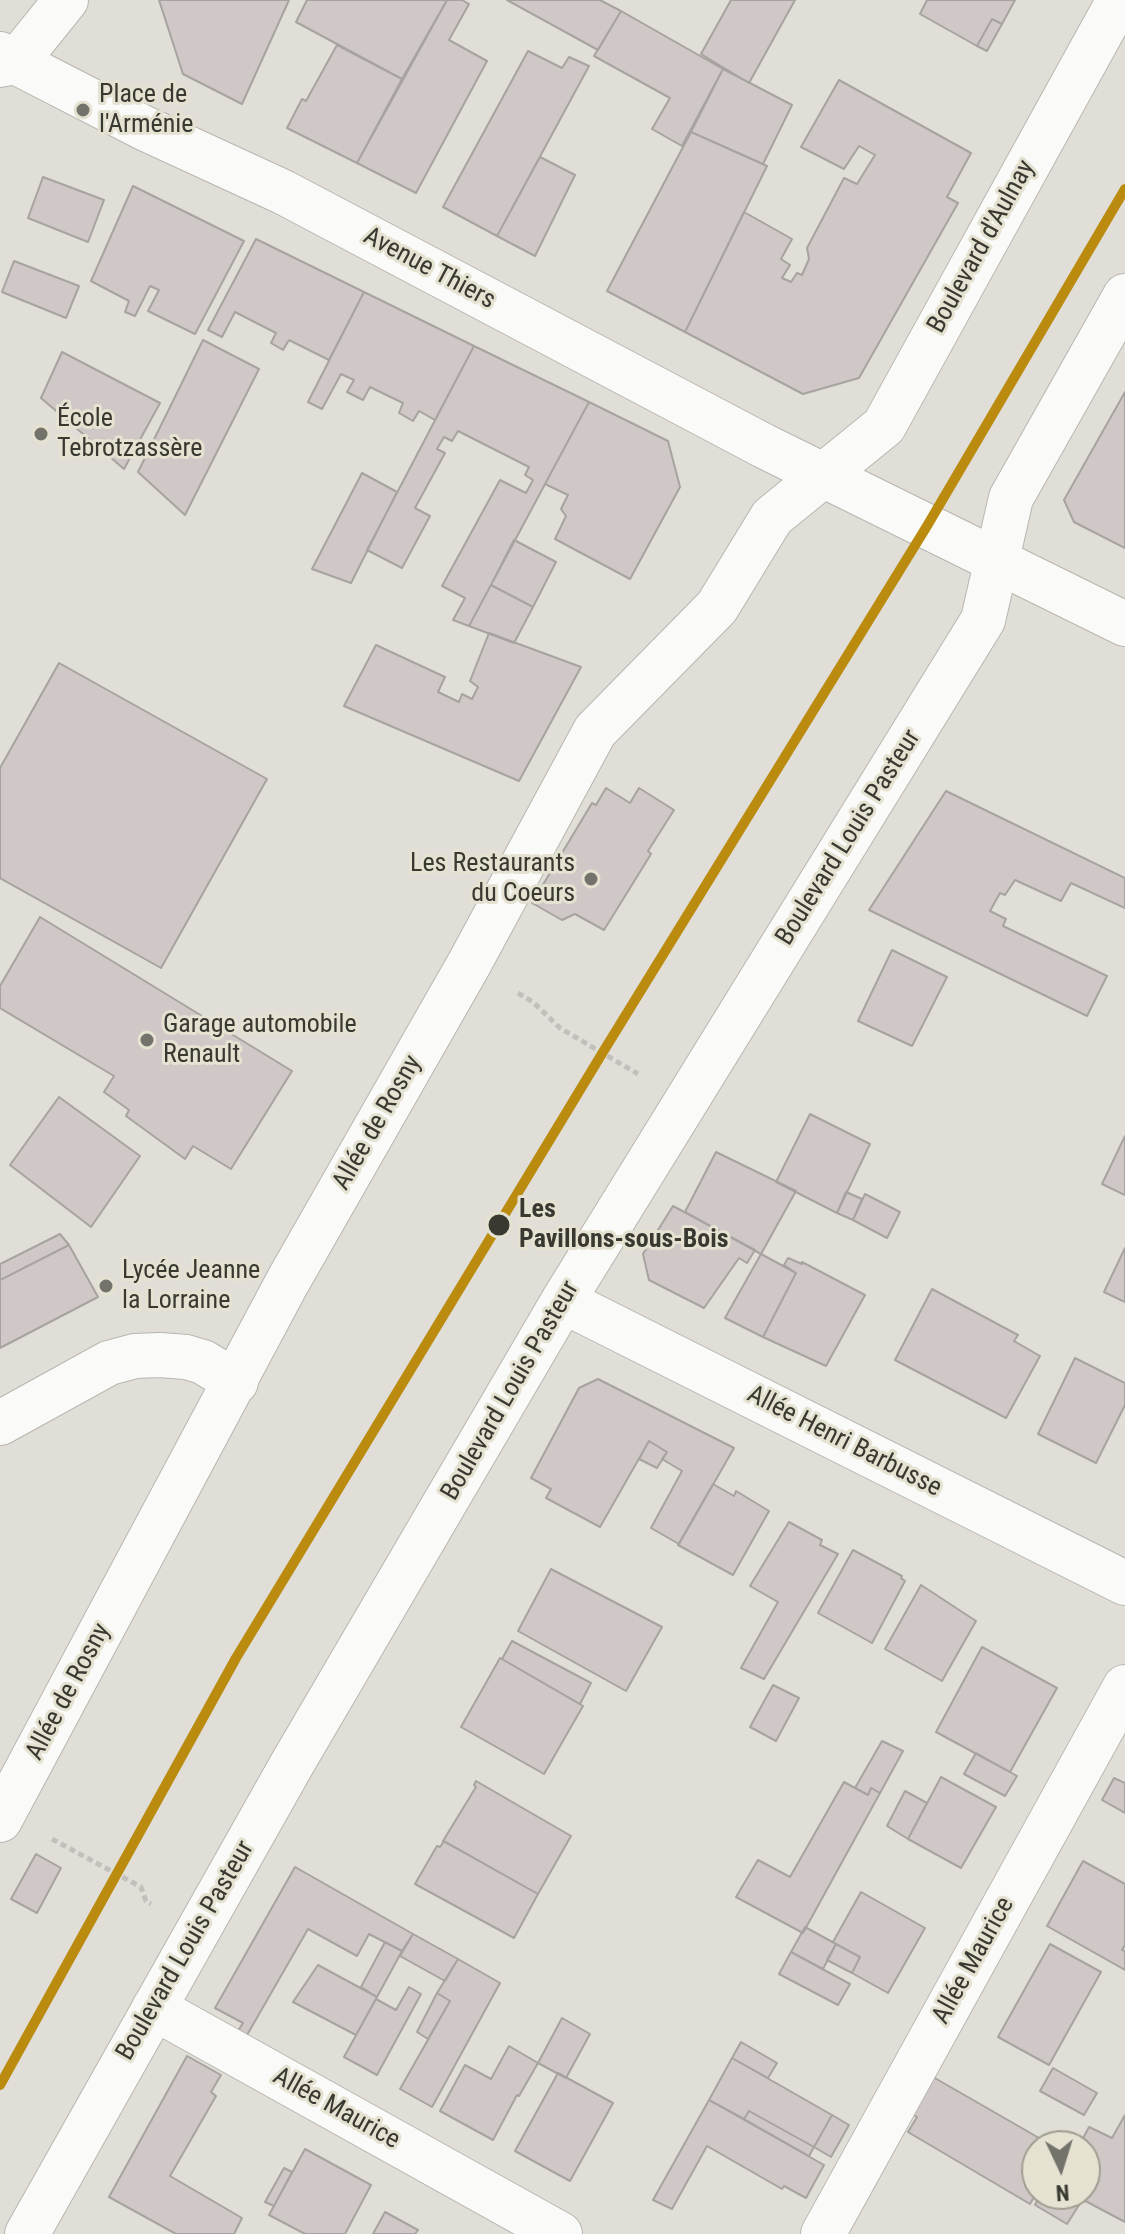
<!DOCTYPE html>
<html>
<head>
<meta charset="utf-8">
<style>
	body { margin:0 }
	#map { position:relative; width:1125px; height:2234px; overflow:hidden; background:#e0ded6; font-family:"Roboto Condensed",sans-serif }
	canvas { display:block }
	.north { position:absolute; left:1021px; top:2130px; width:80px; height:80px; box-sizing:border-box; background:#e5e2d1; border:2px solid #a09e91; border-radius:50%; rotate:176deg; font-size:22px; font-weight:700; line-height:32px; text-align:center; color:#393831 }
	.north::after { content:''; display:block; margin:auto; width:28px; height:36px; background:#73726b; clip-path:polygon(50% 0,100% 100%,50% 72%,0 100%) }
</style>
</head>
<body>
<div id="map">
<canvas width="1125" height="2234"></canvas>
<div class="north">N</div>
</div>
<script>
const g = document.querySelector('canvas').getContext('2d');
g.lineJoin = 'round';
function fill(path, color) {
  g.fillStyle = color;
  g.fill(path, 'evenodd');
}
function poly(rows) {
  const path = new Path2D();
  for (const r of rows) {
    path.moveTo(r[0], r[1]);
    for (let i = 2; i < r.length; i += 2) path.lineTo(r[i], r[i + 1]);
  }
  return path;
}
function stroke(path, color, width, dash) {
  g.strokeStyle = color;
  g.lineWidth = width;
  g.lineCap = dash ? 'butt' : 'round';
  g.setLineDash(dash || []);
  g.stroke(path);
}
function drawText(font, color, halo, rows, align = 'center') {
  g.font = font + ' "Roboto Condensed",sans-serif';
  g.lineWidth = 6;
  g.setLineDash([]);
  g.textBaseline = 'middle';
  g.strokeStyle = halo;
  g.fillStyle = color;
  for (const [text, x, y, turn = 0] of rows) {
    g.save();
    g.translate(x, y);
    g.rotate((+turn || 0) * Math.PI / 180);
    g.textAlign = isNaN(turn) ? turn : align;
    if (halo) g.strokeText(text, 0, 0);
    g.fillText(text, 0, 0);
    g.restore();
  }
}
const building = poly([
	[159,0,289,0,242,104,183,74,159,0],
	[307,0,447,0,402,79,296,22,307,0],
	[447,0,462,0,469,4,449,40,487,61,416,193,357,163,447,0],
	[507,0,600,0,621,11,598,50,507,0],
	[731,0,795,0,749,83,701,54,731,0],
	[927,0,1015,0,1002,24,992,19,977,46,920,14,927,0],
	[621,11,723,69,682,146,652,129,670,98,594,56,621,11],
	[992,19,1002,24,987,51,977,46,992,19],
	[337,45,402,79,357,163,287,128,302,99,306,101,337,45],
	[528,51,562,68,569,57,589,66,497,236,443,207,528,51],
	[723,69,792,105,763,164,691,132,723,69],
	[839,80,971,153,947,197,958,203,859,378,803,394,685,332,744,212,792,239,781,259,790,265,782,278,791,282,797,273,802,275,809,259,807,248,844,178,857,184,875,155,859,146,844,169,801,147,839,80],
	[691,132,767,166,685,332,607,291,691,132],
	[540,157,575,175,535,256,497,236,540,157],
	[43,177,104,200,88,242,28,218,43,177],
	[133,186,244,241,195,334,148,311,159,290,150,286,135,316,125,312,129,301,91,281,133,186],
	[256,239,364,292,329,360,289,340,283,350,271,343,276,333,235,312,222,337,208,330,256,239],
	[14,261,79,286,66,318,2,292,14,261],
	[364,292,474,346,435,420,419,411,413,421,399,413,403,403,370,387,363,400,347,392,354,380,341,374,322,409,308,402,364,292],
	[203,340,259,369,185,515,138,472,203,340],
	[474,346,589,402,469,626,453,620,465,598,442,586,500,480,526,493,533,480,525,475,529,467,458,431,452,441,444,437,437,449,445,453,415,508,430,516,402,568,367,550,474,346],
	[62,352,160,403,124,469,41,398,62,352],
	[1125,392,1125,548,1074,522,1064,500,1125,392],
	[589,402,668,441,680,487,630,579,555,539,566,516,561,509,568,495,545,484,589,402],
	[362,473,397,492,351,583,312,569,362,473],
	[514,540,556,562,533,607,491,585,514,540],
	[491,585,533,607,514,643,469,626,491,585],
	[489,633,581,667,519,781,344,706,376,645,445,677,438,692,459,702,462,694,472,699,478,687,470,681,489,633],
	[59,663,267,779,161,968,0,878,0,768,59,663],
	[606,788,630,803,639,788,674,810,648,851,651,854,604,930,575,914,562,920,532,903,592,803,596,805,606,788],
	[946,791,1125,878,1125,908,1071,883,1061,901,1015,880,1005,895,1000,893,990,911,1006,919,1003,926,1107,976,1087,1016,869,910,946,791],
	[40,917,292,1071,231,1169,193,1146,185,1159,126,1116,129,1110,104,1092,114,1076,0,1008,0,986,40,917],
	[892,950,947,977,912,1046,858,1021,892,950],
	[59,1097,140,1156,91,1227,10,1165,59,1097],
	[810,1114,870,1144,837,1213,776,1182,810,1114],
	[1125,1136,1125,1195,1102,1184,1125,1136],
	[716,1152,796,1191,761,1254,685,1212,716,1152],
	[846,1192,862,1199,853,1220,837,1213,846,1192],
	[865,1194,900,1212,887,1238,853,1220,865,1194],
	[673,1206,755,1250,747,1263,739,1258,704,1308,649,1280,643,1254,673,1206],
	[60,1234,69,1245,0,1280,0,1264,60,1234],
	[69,1245,98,1297,0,1348,0,1280,69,1245],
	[1125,1248,1125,1302,1104,1292,1125,1248],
	[761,1254,796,1273,763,1337,725,1318,761,1254],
	[788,1258,802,1264,802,1262,865,1295,826,1366,763,1337,796,1273,784,1265,788,1258],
	[932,1289,1018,1335,1014,1341,1040,1356,1006,1418,895,1360,932,1289],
	[1075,1358,1125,1383,1125,1405,1096,1463,1038,1434,1075,1358],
	[598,1379,734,1448,679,1544,651,1528,682,1471,662,1459,667,1452,649,1441,600,1527,546,1498,551,1489,531,1478,579,1388,598,1379],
	[649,1441,667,1452,657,1468,639,1459,649,1441],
	[713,1484,734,1496,736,1491,769,1511,733,1575,678,1545,713,1484],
	[789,1522,822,1540,820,1545,838,1554,764,1679,741,1668,778,1602,750,1586,789,1522],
	[853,1550,902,1576,901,1578,905,1581,872,1643,818,1613,853,1550],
	[551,1569,662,1627,626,1691,518,1631,551,1569],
	[921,1585,976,1621,942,1681,885,1649,921,1585],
	[512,1641,591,1683,580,1704,502,1659,512,1641],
	[982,1647,1057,1688,1010,1772,936,1732,982,1647],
	[500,1658,583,1706,544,1774,461,1727,500,1658],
	[773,1685,799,1698,776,1741,750,1727,773,1685],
	[882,1741,903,1751,880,1793,871,1788,868,1795,855,1788,882,1741],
	[976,1753,1017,1776,1005,1796,964,1774,976,1753],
	[941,1777,996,1807,961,1868,908,1839,941,1777],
	[1114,1778,1125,1783,1125,1813,1102,1800,1114,1778],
	[476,1781,571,1836,538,1894,443,1841,476,1787,474,1785,476,1781],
	[844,1782,868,1795,871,1788,880,1793,803,1933,736,1897,758,1860,790,1877,844,1782],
	[905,1791,927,1803,908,1839,887,1826,905,1791],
	[444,1841,538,1894,514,1938,415,1884,437,1846,440,1847,444,1841],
	[36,1854,61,1868,37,1913,11,1899,36,1854],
	[1083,1861,1125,1884,1125,1945,1122,1950,1125,1951,1125,1970,1047,1926,1083,1861],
	[295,1867,413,1934,402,1951,369,1934,357,1956,308,1929,247,2035,238,2031,243,2023,215,2008,295,1867],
	[861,1892,925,1928,888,1993,852,1973,860,1957,833,1942,861,1892],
	[805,1927,836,1944,823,1969,791,1952,805,1927],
	[413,1934,458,1959,445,1981,400,1956,413,1934],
	[385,1942,402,1951,377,1997,361,1987,385,1942],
	[836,1944,860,1957,852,1973,827,1960,836,1944],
	[1050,1944,1101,1972,1049,2065,998,2037,1050,1944],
	[791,1952,850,1984,838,2005,779,1974,791,1952],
	[458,1959,500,1983,432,2107,400,2089,450,2001,437,1993,458,1959],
	[318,1965,377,1997,356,2035,293,2002,318,1965],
	[409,1987,421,1994,377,2075,344,2057,376,1999,396,2010,409,1987],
	[437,1993,450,2001,428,2039,417,2032,437,1993],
	[562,2018,590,2034,566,2078,538,2063,562,2018],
	[741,2042,777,2063,768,2078,732,2058,741,2042],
	[509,2046,538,2063,519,2096,517,2095,493,2140,440,2111,465,2065,491,2079,509,2046],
	[187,2056,221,2075,211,2092,216,2096,170,2176,242,2218,234,2234,176,2234,109,2197,187,2056],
	[732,2058,832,2115,814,2147,749,2111,744,2119,709,2100,732,2058],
	[1053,2068,1097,2093,1084,2115,1040,2091,1053,2068],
	[558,2073,613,2103,570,2181,515,2151,558,2073],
	[933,2077,1053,2146,1037,2146,1037,2192,1030,2204,908,2132,917,2117,912,2114,933,2077],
	[709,2100,824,2165,806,2198,784,2186,782,2189,707,2146,672,2209,653,2200,709,2100],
	[749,2111,814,2147,809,2156,744,2119,749,2111],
	[832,2115,849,2125,831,2157,814,2147,832,2115],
	[1125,2115,1125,2222,1078,2197,1085,2194,1085,2184,1096,2164,1085,2157,1085,2146,1079,2146,1089,2127,1112,2138,1125,2115],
	[305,2149,371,2185,345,2234,305,2234,269,2215,305,2149],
	[284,2168,292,2172,274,2206,265,2202,284,2168],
	[1041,2194,1054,2194,1079,2205,1067,2224,1035,2205,1041,2194],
	[385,2212,418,2230,415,2234,373,2234,385,2212]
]);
const path = poly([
	[518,993,533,1002,560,1028,638,1074],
	[52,1839,141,1887,146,1901,151,1904]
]);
const minor = poly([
	[0,65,16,62,66,0],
	[563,1301,1125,1583],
	[0,1423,109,1363,135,1356,160,1355,186,1357,203,1362,236,1382],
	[0,1820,288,1281,469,964,595,731,717,607,772,517,884,426,1119,0],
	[154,2008,560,2234],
	[27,2234,292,1764,563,1301,983,620,1011,498,1125,296],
	[823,2234,1125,1687]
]);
const major = poly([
	[0,54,144,128,283,192,764,446,1125,624]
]);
const tram1 = poly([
	[0,2085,236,1658,603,1052,927,526,1125,189]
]);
const markers = [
	[83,110,8,"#73726b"],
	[41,434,8,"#73726b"],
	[591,879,8,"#73726b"],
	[147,1040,8,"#73726b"],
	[499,1225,12,"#393831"],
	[106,1286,8,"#73726b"]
];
const poiNames = [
	["Place de",99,95],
	["l'Arménie",99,125],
	["École",57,419],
	["Tebrotzassère",57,449],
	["Les Restaurants",575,864,"right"],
	["du Coeurs",575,894,"right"],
	["Garage automobile",163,1025],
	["Renault",163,1055],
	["Lycée Jeanne",122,1271],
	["la Lorraine",122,1301]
];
const streetNames = [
	["Boulevard d'Aulnay",982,247,-61],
	["Avenue Thiers",429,269,28],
	["Boulevard Louis Pasteur",849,838,-58],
	["Allée de Rosny",378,1123,-60],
	["Boulevard Louis Pasteur",511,1391,-60],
	["Allée Henri Barbusse",844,1442,27],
	["Allée de Rosny",69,1692,-62],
	["Boulevard Louis Pasteur",186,1951,-60],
	["Allée Maurice",974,1961,-61],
	["Allée Maurice",336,2109,29]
];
const stopNames = [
	["Les",519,1210],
	["Pavillons-sous-Bois",519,1240]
];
fill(building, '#d0c8c7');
stroke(building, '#a6a3a0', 2);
stroke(minor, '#b8b6b0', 46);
stroke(major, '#b8b6b0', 46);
stroke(path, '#c1c0bd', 5, [6, 4]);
stroke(minor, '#fafaf9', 44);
stroke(major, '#fafaf9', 44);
stroke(tram1, '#ba8b0f', 10);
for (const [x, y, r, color] of markers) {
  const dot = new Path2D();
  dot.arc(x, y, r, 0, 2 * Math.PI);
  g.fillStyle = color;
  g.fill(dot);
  stroke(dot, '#e5e2d1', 3);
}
drawText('26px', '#393831', '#e5e2d1', poiNames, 'left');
drawText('26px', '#393831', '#e5e2d1', streetNames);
drawText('bold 26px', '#393831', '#e5e2d1', stopNames, 'left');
</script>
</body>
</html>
